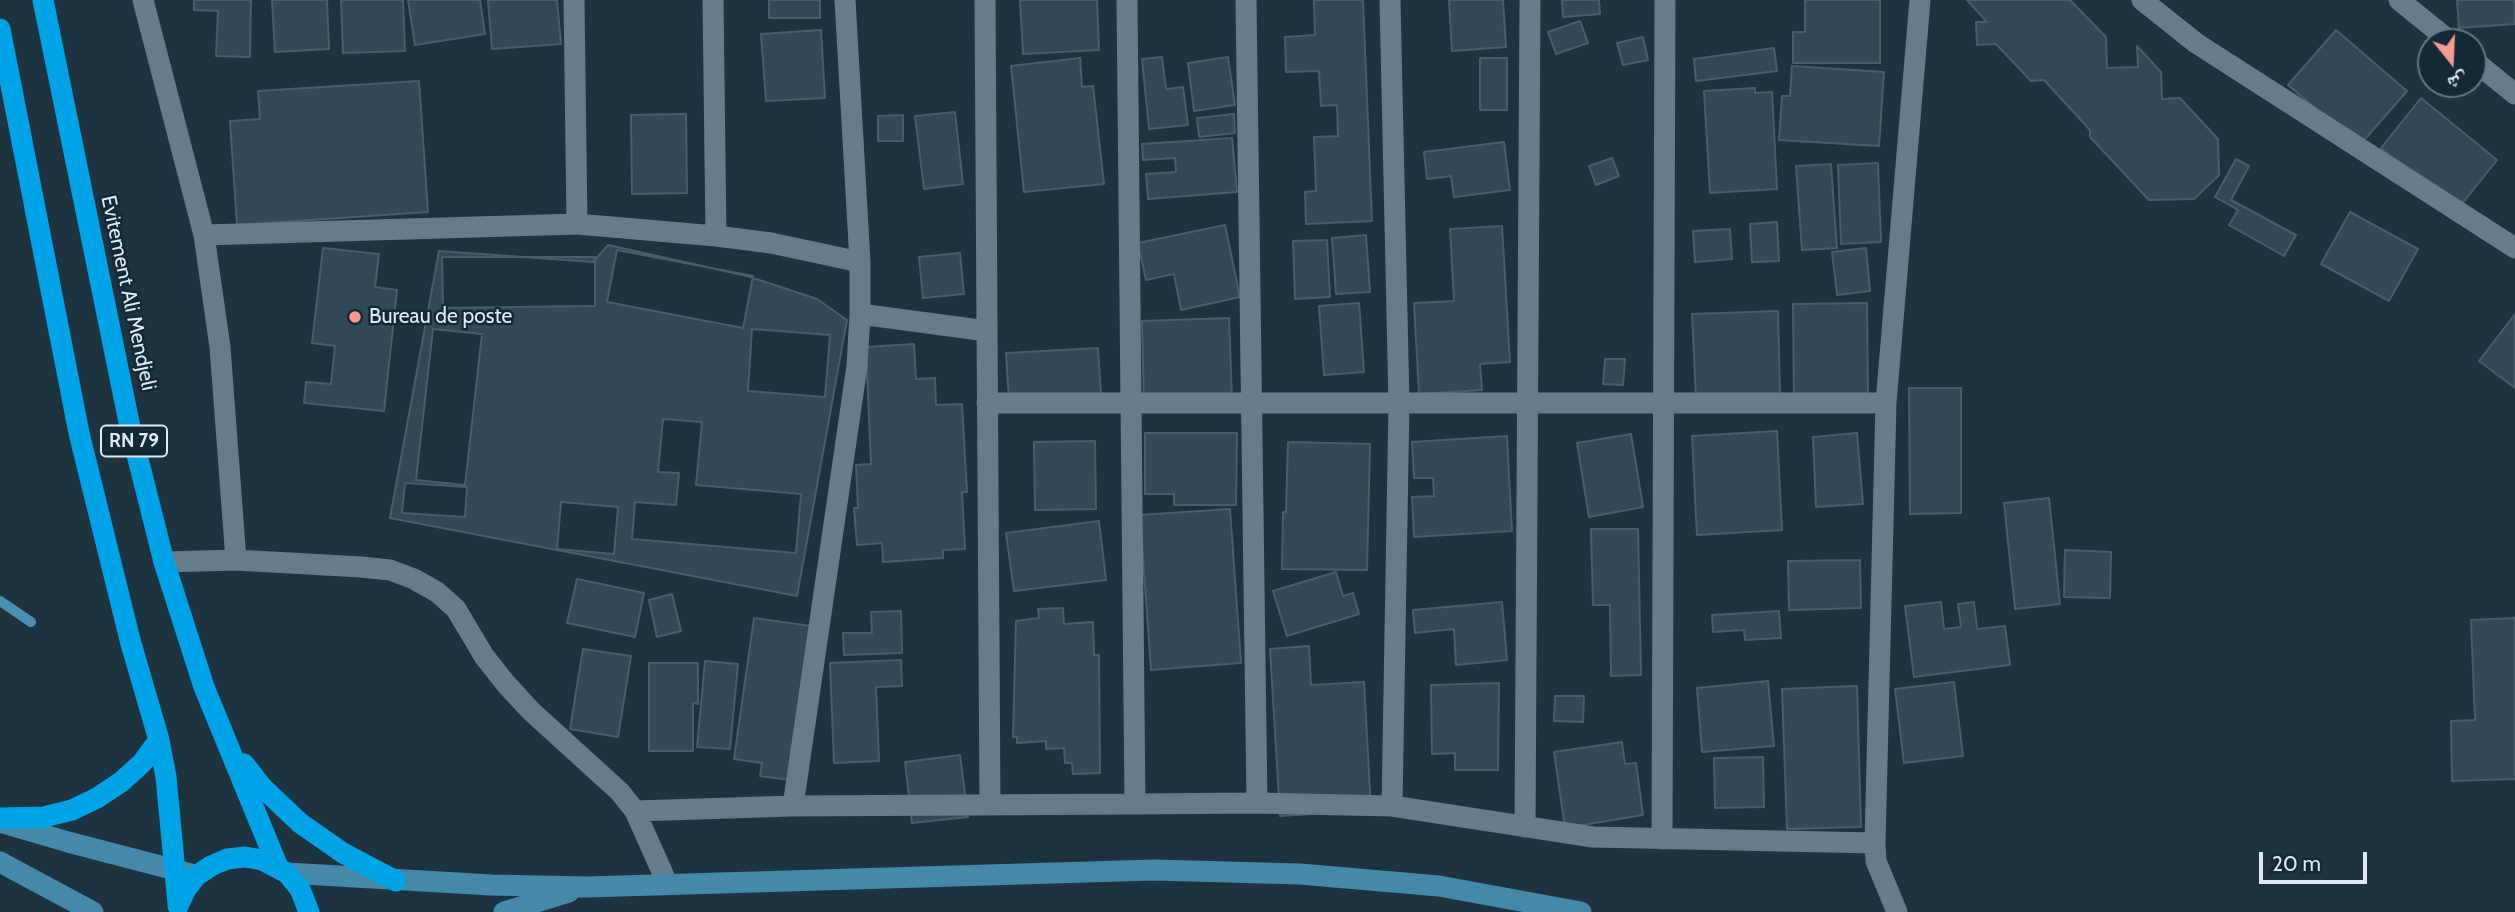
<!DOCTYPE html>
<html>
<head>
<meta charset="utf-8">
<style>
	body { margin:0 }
	#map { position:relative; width:2515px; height:912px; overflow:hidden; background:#1d3340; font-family:Cabin,"Noto Naskh Arabic",sans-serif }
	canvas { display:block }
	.north { position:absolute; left:2417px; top:28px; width:70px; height:70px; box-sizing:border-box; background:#132936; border:2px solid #647782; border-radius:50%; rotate:162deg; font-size:19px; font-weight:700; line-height:28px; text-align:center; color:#deebf4 }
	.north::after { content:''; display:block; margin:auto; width:24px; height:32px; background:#f59c92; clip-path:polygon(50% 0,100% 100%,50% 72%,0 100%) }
	.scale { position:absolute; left:2259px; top:852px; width:108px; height:32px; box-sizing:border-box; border:4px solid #deebf4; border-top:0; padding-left:9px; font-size:21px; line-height:24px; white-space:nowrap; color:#deebf4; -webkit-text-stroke:5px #132936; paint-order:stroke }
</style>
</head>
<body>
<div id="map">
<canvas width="2515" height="912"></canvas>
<div class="north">ش</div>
<div class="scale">20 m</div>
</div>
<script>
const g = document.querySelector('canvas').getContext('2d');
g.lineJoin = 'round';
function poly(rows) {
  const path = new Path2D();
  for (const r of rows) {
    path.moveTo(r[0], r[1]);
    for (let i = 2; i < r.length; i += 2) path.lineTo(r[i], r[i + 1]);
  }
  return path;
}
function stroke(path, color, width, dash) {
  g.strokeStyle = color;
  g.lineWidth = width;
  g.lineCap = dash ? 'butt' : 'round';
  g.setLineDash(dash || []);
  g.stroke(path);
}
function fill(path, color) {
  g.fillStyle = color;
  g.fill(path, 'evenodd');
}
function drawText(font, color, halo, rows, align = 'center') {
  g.font = font + ' Cabin,sans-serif';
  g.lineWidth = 5;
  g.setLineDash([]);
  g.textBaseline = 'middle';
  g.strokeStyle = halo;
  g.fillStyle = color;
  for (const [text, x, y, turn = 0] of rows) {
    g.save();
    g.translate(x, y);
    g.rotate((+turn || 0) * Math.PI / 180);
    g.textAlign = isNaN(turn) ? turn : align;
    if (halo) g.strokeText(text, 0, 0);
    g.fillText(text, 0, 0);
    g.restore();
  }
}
const stream = poly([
	[0,601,31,622]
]);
const building = poly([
	[194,0,251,0,250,57,216,56,218,11,194,10,194,0],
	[272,0,327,0,329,49,275,52,272,0],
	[341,0,403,0,405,51,343,53,341,0],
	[408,0,480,0,485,34,415,45,408,0],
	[488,0,557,0,561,44,492,49,488,0],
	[769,0,820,0,820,18,769,18,769,0],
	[1020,0,1097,0,1099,50,1023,54,1020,0],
	[1314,0,1363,0,1372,221,1306,224,1305,192,1316,191,1314,137,1338,136,1337,105,1321,106,1319,71,1286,72,1285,37,1315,35,1314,0],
	[1449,0,1503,0,1506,47,1452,51,1449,0],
	[1562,0,1599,0,1600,14,1563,17,1562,0],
	[1805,0,1880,0,1880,63,1793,63,1793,32,1805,32,1805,0],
	[1967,0,2070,0,2106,37,2107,68,2138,67,2137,46,2161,72,2162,99,2180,98,2218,139,2219,175,2194,199,2149,200,2090,137,2090,130,2044,80,2031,81,1996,44,1977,45,1976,22,1987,22,1967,0],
	[2457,0,2515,0,2515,24,2459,28,2457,0],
	[1580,21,1588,43,1556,54,1548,32,1580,21],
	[821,30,825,98,766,101,761,34,821,30],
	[2336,30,2407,91,2359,146,2288,85,2336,30],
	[1643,37,1648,60,1623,65,1617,43,1643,37],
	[1774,48,1777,71,1696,81,1694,59,1774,48],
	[1162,57,1166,89,1183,87,1188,125,1149,129,1142,59,1162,57],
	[1228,57,1235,105,1194,111,1188,63,1228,57],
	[1080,58,1082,87,1093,86,1104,184,1024,192,1011,66,1080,58],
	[1480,58,1507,58,1507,110,1480,110,1480,58],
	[1792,66,1884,72,1879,146,1779,140,1782,96,1790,96,1792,66],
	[419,81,428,212,237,225,230,121,260,119,258,91,419,81],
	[1755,88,1755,93,1772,92,1777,189,1710,193,1704,91,1755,88],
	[2421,98,2497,160,2457,210,2381,148,2421,98],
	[955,112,963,184,924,189,915,116,955,112],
	[686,114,687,193,632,194,631,115,686,114],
	[1234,114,1235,133,1199,137,1197,118,1234,114],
	[903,115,903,141,878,141,878,116,903,115],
	[1232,138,1237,192,1148,199,1146,174,1176,172,1175,158,1143,160,1142,144,1232,138],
	[1504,142,1510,190,1454,197,1451,176,1427,179,1424,152,1504,142],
	[1612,158,1619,176,1596,185,1589,166,1612,158],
	[2236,159,2249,166,2231,200,2296,235,2284,256,2229,225,2238,210,2215,197,2236,159],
	[1878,163,1881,242,1841,244,1838,165,1878,163],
	[1831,164,1837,248,1802,250,1796,166,1831,164],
	[2350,212,2418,249,2389,301,2321,264,2350,212],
	[1777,222,1779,261,1752,262,1750,224,1777,222],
	[1225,225,1240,297,1181,310,1174,274,1146,280,1138,243,1225,225],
	[1502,226,1510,362,1480,364,1482,390,1419,394,1414,303,1454,301,1450,229,1502,226],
	[1730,229,1732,259,1695,262,1693,231,1730,229],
	[1366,235,1370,292,1336,294,1332,238,1366,235],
	[1327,240,1330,297,1295,299,1293,241,1327,240],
	[608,245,747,276,817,299,847,320,797,596,390,518,439,251,593,262,608,245],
	[323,248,379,254,375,287,397,290,384,411,304,403,306,382,331,384,335,346,312,343,323,248],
	[1866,248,1870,291,1837,295,1832,252,1866,248],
	[617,250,753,276,743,328,607,302,617,250],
	[960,253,964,294,923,298,919,257,960,253],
	[442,257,595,257,595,306,443,308,442,257],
	[1359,303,1364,372,1324,375,1319,306,1359,303],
	[1867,303,1868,398,1794,399,1793,304,1867,303],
	[1778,311,1780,394,1696,397,1692,314,1778,311],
	[2515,314,2515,388,2479,361,2515,314],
	[1229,318,1232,400,1144,403,1142,321,1229,318],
	[433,329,482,334,465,485,416,480,433,329],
	[752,329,830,335,825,397,748,391,752,329],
	[914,344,916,379,935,378,936,405,962,404,967,492,962,492,965,549,943,550,943,558,883,562,882,543,857,545,854,508,858,508,856,465,871,464,866,347,914,344],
	[1098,348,1101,395,1009,400,1006,353,1098,348],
	[1605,359,1625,359,1623,385,1603,384,1605,359],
	[1909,388,1961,388,1961,513,1910,514,1909,388],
	[663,419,702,422,696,485,801,494,796,553,632,539,635,502,676,505,679,473,658,472,663,419],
	[1777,431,1782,530,1697,535,1692,436,1777,431],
	[1145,433,1237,433,1236,505,1174,505,1174,494,1145,494,1145,433],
	[1857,433,1863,504,1816,507,1813,437,1857,433],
	[1631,434,1643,507,1589,517,1577,443,1631,434],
	[1507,436,1512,531,1414,537,1412,497,1434,496,1433,478,1414,478,1412,442,1507,436],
	[1095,441,1096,509,1035,510,1034,442,1095,441],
	[1288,442,1370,444,1367,570,1282,569,1283,512,1286,512,1288,442],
	[405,483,467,487,465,517,402,513,405,483],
	[2049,498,2060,604,2015,609,2004,503,2049,498],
	[561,502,618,507,614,554,557,549,561,502],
	[1230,509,1241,663,1151,670,1140,515,1230,509],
	[1099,521,1106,580,1014,591,1006,533,1099,521],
	[1591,529,1638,529,1641,675,1611,676,1610,605,1593,605,1591,529],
	[2065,550,2111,552,2110,598,2064,597,2065,550],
	[1860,560,1861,608,1789,610,1788,561,1860,560],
	[1336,572,1343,596,1353,593,1359,614,1287,636,1273,591,1336,572],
	[577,579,644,593,635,637,567,623,577,579],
	[672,594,681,631,657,637,649,600,672,594],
	[1502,602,1507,660,1456,665,1454,629,1415,633,1413,610,1502,602],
	[1941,602,1944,629,1961,627,1958,604,1974,602,1977,629,2005,626,2010,665,1914,677,1905,606,1941,602],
	[1063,608,1064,624,1093,622,1094,655,1099,655,1100,773,1073,774,1072,763,1065,763,1064,748,1046,749,1046,741,1017,743,1017,737,1013,737,1016,621,1039,618,1038,609,1063,608],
	[901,611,902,653,844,655,843,633,872,633,871,612,901,611],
	[1779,611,1781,638,1745,640,1744,630,1713,632,1712,615,1779,611],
	[754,618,811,626,789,780,760,776,762,763,734,759,754,618],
	[2515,618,2515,779,2452,781,2451,721,2475,720,2471,620,2515,618],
	[1309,646,1311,685,1364,682,1371,810,1280,816,1270,649,1309,646],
	[583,649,631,656,618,737,570,729,583,649],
	[901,660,902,686,876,687,879,761,834,763,830,663,901,660],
	[705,661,738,664,730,749,697,747,705,661],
	[649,663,698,663,698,704,693,703,693,751,649,751,649,663],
	[1768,681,1774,746,1702,752,1697,688,1768,681],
	[1954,682,1963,756,1904,763,1895,689,1954,682],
	[1499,683,1498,770,1455,770,1455,753,1432,754,1431,685,1499,683],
	[1857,686,1861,827,1787,829,1782,689,1857,686],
	[1555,696,1584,696,1583,722,1554,721,1555,696],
	[1622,742,1625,764,1636,763,1643,815,1565,828,1554,752,1622,742],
	[960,755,968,817,912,823,905,762,960,755],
	[1763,757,1764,807,1715,808,1714,758,1763,757]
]);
const street = poly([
	[143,0,204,235,220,347,236,560],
	[574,0,577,224],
	[713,0,716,236],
	[985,0,990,805],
	[1127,0,1135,804],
	[1246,0,1257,803],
	[1390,0,1399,403,1392,806],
	[2142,0,2196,43,2515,248],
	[2399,0,2451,42],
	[2473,60,2515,94],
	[204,235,577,224,716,236,771,243,860,262],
	[860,314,987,331],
	[987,403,1886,403],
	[164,562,236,560,361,567,390,570,414,579,437,592,456,609,484,656,506,684,531,711,620,792,635,811,667,883],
	[793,806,857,366,860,314,860,262,845,0],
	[635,811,793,806,1135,804,1257,803,1392,806,1593,837,1875,843],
	[1525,827,1530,0],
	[1662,839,1665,0],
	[1897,912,1876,861,1875,843,1886,403,1920,0]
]);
const secondary = poly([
	[0,822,68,842,191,874],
	[0,862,93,912],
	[287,873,491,885,587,887,1154,870,1300,874,1439,886,1581,912],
	[504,912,569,892]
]);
const highway = poly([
	[43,0,130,427,164,562,204,687,278,867],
	[0,29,79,433,130,640,159,740,166,777,178,904],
	[244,764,262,787,300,823,343,853,396,881],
	[0,818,44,817,72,810,97,798,121,782,142,763,159,740],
	[178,906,186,889,196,876,211,866,227,859,245,857,262,860,287,873,300,889,309,912]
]);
const markers = [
	[355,317,7,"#f59c92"]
];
const shields = [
	[134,441,66]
];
const shieldNames = [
	["RN 79",134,441]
];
const streetNames = [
	["Evitement Ali Mendjeli",128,293,78]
];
const poiNames = [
	["Bureau de poste",369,317]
];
stroke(stream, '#4a8faf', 10);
fill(building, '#324957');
stroke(building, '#475e6d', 2);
stroke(street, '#647c8c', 21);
stroke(secondary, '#4688a7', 21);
stroke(highway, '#00a3e5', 21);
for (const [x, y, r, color] of markers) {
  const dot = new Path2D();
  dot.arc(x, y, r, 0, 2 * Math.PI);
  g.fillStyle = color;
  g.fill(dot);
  stroke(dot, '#132936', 2.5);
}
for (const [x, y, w] of shields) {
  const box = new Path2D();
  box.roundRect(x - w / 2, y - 15.5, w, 31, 5);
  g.fillStyle = '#132936';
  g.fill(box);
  stroke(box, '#deebf4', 2);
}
drawText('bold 19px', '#deebf4', null, shieldNames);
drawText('21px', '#deebf4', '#132936', streetNames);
drawText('21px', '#deebf4', '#132936', poiNames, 'left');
</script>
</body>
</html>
